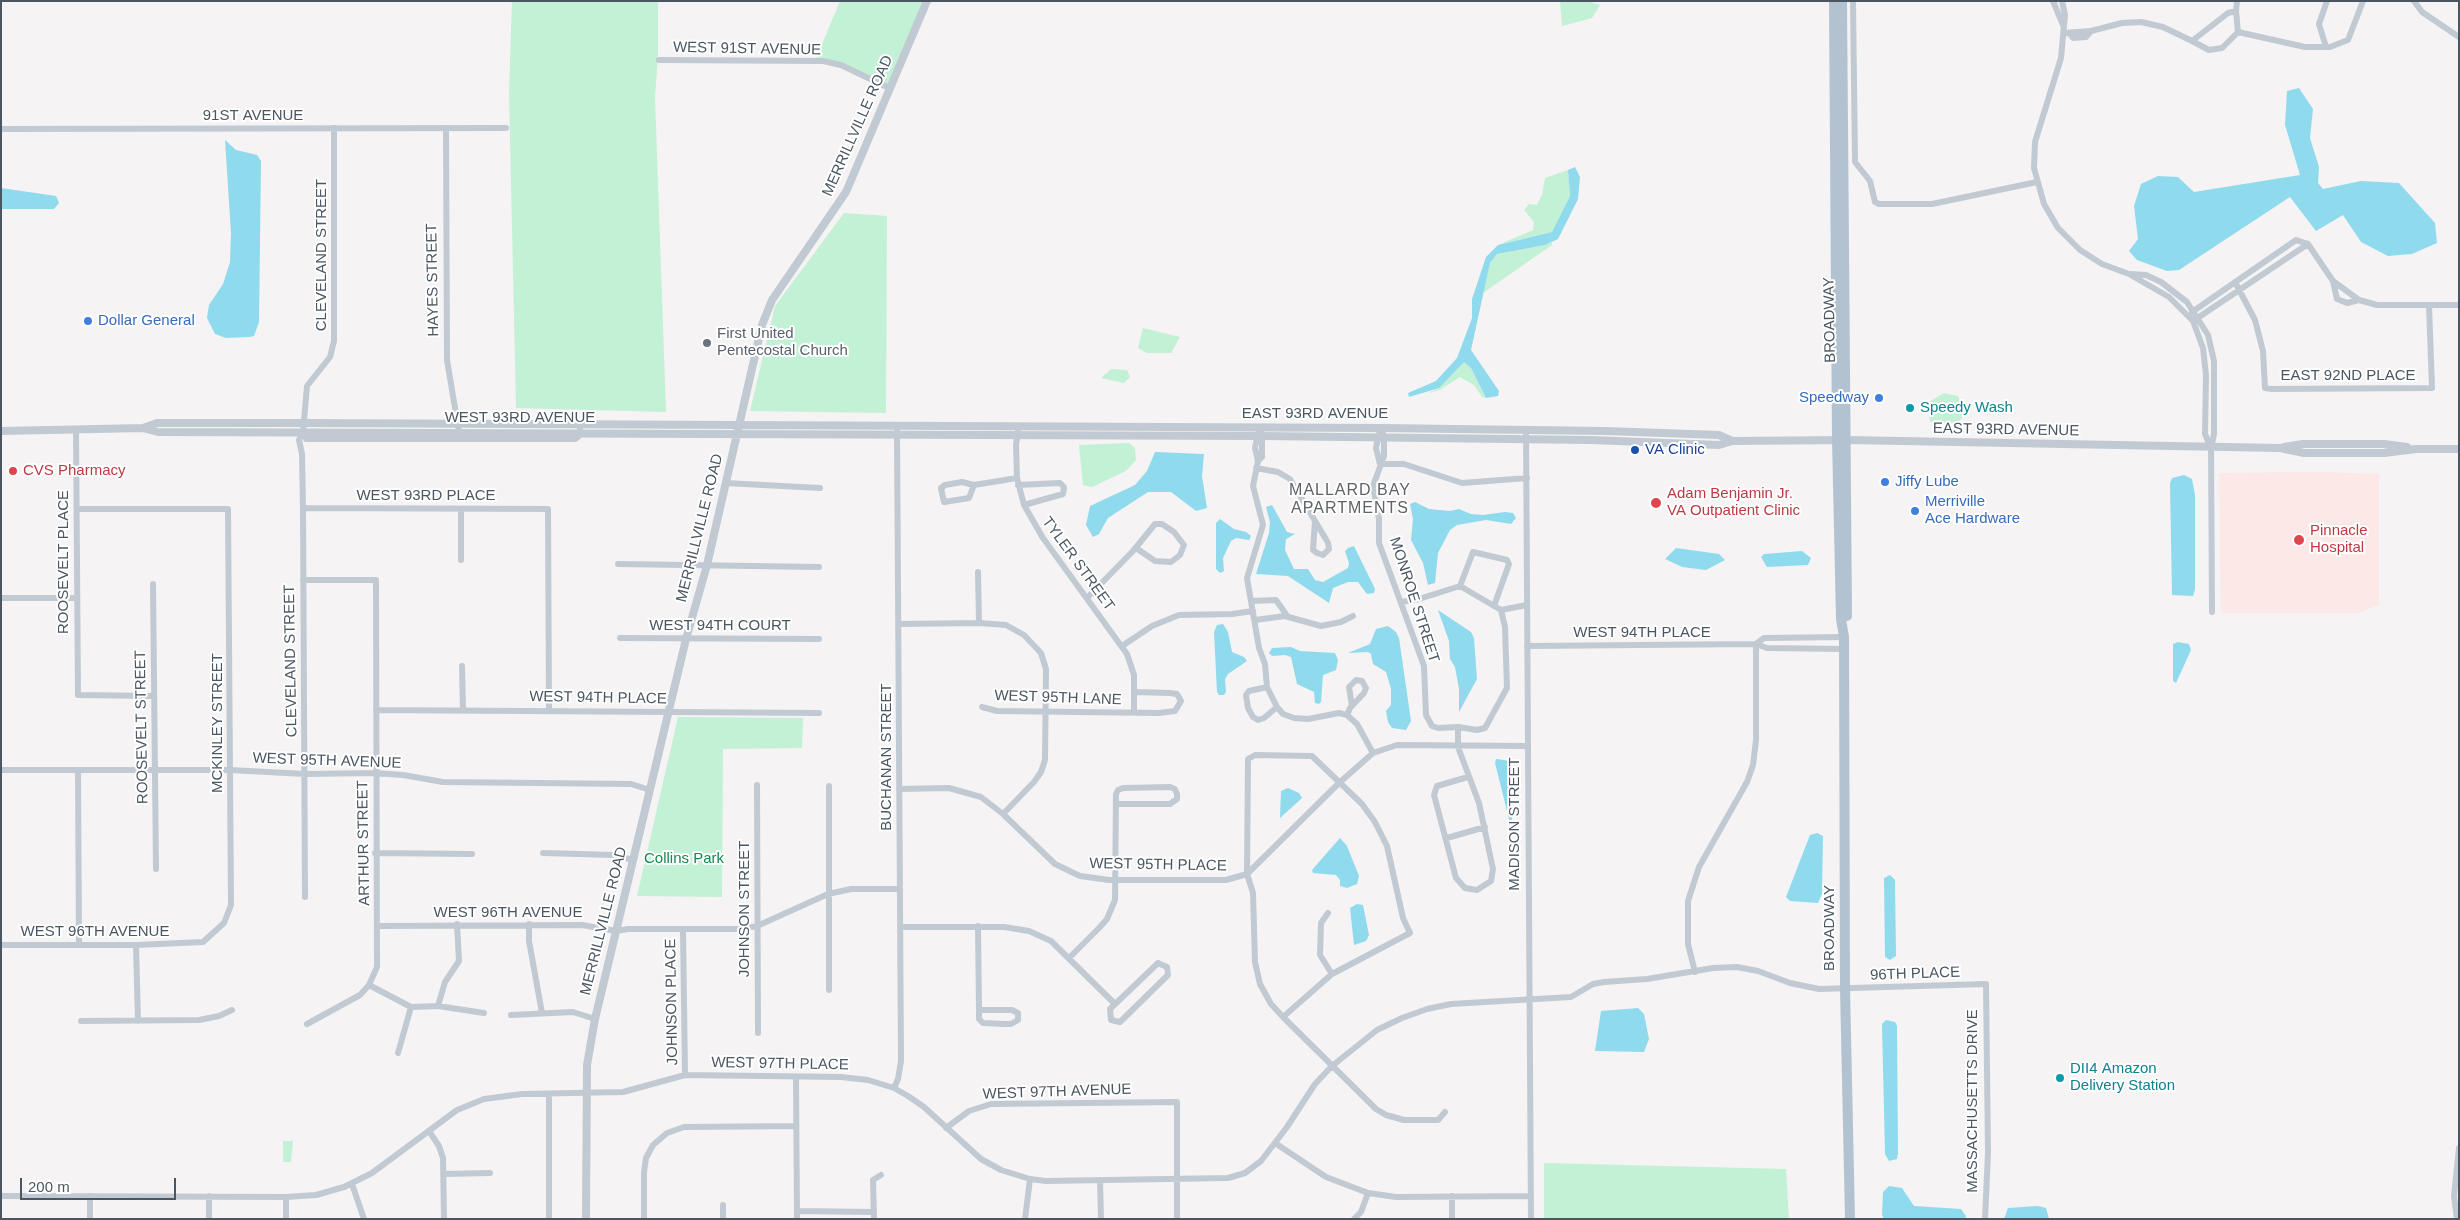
<!DOCTYPE html>
<html>
<head>
<meta charset="utf-8">
<style>
	body { margin:0 }
	#map { position:relative; width:2460px; height:1220px; overflow:hidden; background:#f5f3f3; font-family:Arial,sans-serif }
	canvas { display:block }
	.frame { position:absolute; inset:0; border:2px solid #4a5661; pointer-events:none }
	.scale { position:absolute; left:20px; top:1178px; width:156px; height:22px; box-sizing:border-box; border:2px solid #4a5661; border-top:0; padding-left:6px; font-size:15px; line-height:18px; white-space:nowrap; color:#4a5661; -webkit-text-stroke:4px #fff; paint-order:stroke }
</style>
</head>
<body>
<div id="map">
<canvas width="2460" height="1220"></canvas>
<div class="frame"></div>
<div class="scale">200 m</div>
</div>
<script>
const g = document.querySelector('canvas').getContext('2d');
g.lineJoin = 'round';
function fill(path, color) {
  g.fillStyle = color;
  g.fill(path, 'evenodd');
}
function poly(rows) {
  const path = new Path2D();
  for (const r of rows) {
    path.moveTo(r[0], r[1]);
    for (let i = 2; i < r.length; i += 2) path.lineTo(r[i], r[i + 1]);
  }
  return path;
}
function stroke(path, color, width, dash) {
  g.strokeStyle = color;
  g.lineWidth = width;
  g.lineCap = dash ? 'butt' : 'round';
  g.setLineDash(dash || []);
  g.stroke(path);
}
function drawText(font, color, halo, rows, align = 'center') {
  g.font = font + ' Arial,sans-serif';
  g.lineWidth = 4;
  g.setLineDash([]);
  g.textBaseline = 'middle';
  g.strokeStyle = halo;
  g.fillStyle = color;
  for (const [text, x, y, turn = 0] of rows) {
    g.save();
    g.translate(x, y);
    g.rotate((+turn || 0) * Math.PI / 180);
    g.textAlign = isNaN(turn) ? turn : align;
    if (halo) g.strokeText(text, 0, 0);
    g.fillText(text, 0, 0);
    g.restore();
  }
}
const medical = poly([
	[2322,472,2379,474,2379,605,2358,613,2221,613,2219,473]
]);
const green = poly([
	[512,1,658,1,658,56,655,97,666,412,516,408,509,92],
	[840,1,927,1,889,88,841,65,815,61],
	[1560,1,1586,1,1600,5,1592,18,1562,26],
	[1568,170,1570,196,1552,232,1498,245,1533,230,1534,222,1524,210,1529,204,1537,205,1542,194,1545,178],
	[844,213,887,216,886,413,750,411,775,306],
	[1552,242,1552,245,1483,293,1490,263,1497,254,1545,245],
	[1143,328,1180,337,1171,353,1147,353,1138,348],
	[1464,361,1471,368,1486,398,1482,397,1474,385,1460,377,1440,390,1428,393,1439,388],
	[1111,369,1127,370,1130,377,1124,383,1101,378],
	[1944,393,1958,396,1962,405,1962,418,1958,423,1930,422,1927,403],
	[1129,443,1135,448,1136,460,1126,471,1092,487,1083,485,1079,445],
	[678,717,803,718,802,748,723,749,722,897,637,896],
	[283,1141,293,1141,291,1162,283,1162],
	[1544,1163,1786,1169,1789,1219,1544,1219]
]);
const water = poly([
	[2299,88,2313,109,2310,138,2319,167,2318,183,2323,189,2361,181,2399,183,2435,223,2437,243,2412,254,2388,256,2361,242,2343,215,2316,231,2290,197,2179,270,2167,271,2137,260,2129,251,2138,239,2134,206,2141,184,2158,176,2178,177,2194,192,2300,175,2285,125,2287,91],
	[225,140,236,150,257,155,261,161,259,322,254,336,249,337,226,338,215,334,207,318,209,305,223,284,230,262,231,233],
	[1575,167,1580,177,1578,199,1558,239,1545,245,1497,254,1490,263,1471,350,1499,391,1498,396,1486,398,1471,368,1464,362,1439,388,1409,397,1408,393,1436,381,1457,358,1472,318,1472,299,1486,257,1498,245,1552,232,1570,196,1568,170],
	[1,188,56,196,59,203,54,209,1,209],
	[1155,452,1204,454,1202,476,1207,508,1196,511,1171,492,1148,492,1108,518,1099,534,1093,537,1086,525,1090,506,1135,485,1147,471],
	[2184,475,2192,479,2195,495,2195,589,2193,596,2172,595,2170,483,2172,478],
	[1415,502,1429,509,1450,511,1459,509,1471,514,1483,515,1505,512,1513,513,1516,518,1511,524,1486,520,1457,525,1450,530,1438,553,1435,583,1428,585,1423,563,1411,540,1413,519,1410,504],
	[1272,505,1287,532,1295,534,1286,539,1285,550,1294,569,1308,569,1315,580,1323,582,1348,568,1349,563,1345,551,1348,548,1354,546,1375,589,1374,593,1367,594,1358,582,1348,582,1333,588,1329,603,1288,576,1256,574,1269,533,1270,522,1266,507],
	[1220,519,1234,529,1246,532,1251,536,1249,540,1236,538,1231,541,1223,558,1224,571,1220,573,1216,569,1216,523],
	[1676,548,1719,554,1725,560,1706,570,1682,567,1665,559],
	[1802,551,1811,558,1808,565,1767,567,1761,557,1764,554],
	[1438,610,1471,632,1474,638,1477,679,1459,712,1459,689,1455,667,1450,659,1449,641],
	[1223,624,1228,632,1232,652,1244,657,1247,661,1228,674,1225,679,1226,692,1224,695,1219,695,1217,692,1214,632,1217,625],
	[1388,626,1396,632,1399,638,1411,721,1406,730,1392,728,1388,722,1386,711,1391,705,1391,689,1386,672,1373,664,1371,654,1368,652,1348,653,1370,644,1376,629],
	[2178,642,2189,644,2191,650,2176,683,2173,681,2173,644],
	[1291,647,1300,651,1335,653,1338,660,1336,670,1323,675,1321,702,1319,704,1315,703,1314,692,1297,684,1291,657,1285,655,1272,656,1269,653,1272,648],
	[1496,759,1512,761,1512,823,1510,823,1495,763],
	[1288,788,1299,793,1302,798,1280,818,1281,791],
	[1817,833,1823,836,1822,894,1818,903,1790,901,1786,897,1810,835],
	[1340,838,1347,846,1359,876,1357,884,1347,888,1340,886,1340,880,1336,875,1313,873,1312,870],
	[1890,875,1895,880,1896,956,1890,960,1885,957,1884,878],
	[1357,904,1363,905,1369,935,1366,941,1354,945,1350,908],
	[1638,1008,1644,1014,1649,1039,1644,1052,1595,1051,1601,1011],
	[1886,1020,1895,1022,1897,1026,1898,1153,1897,1159,1889,1161,1885,1154,1882,1024],
	[1889,1186,1902,1188,1914,1206,1961,1209,1966,1216,1965,1219,1884,1219,1882,1215,1883,1192],
	[2038,1206,2046,1208,2049,1219,2004,1219,2008,1208]
]);
const minor = poly([
	[1853,1,1855,162,1870,181,1875,202,1879,204,1932,204,2037,182],
	[2053,1,2063,25],
	[2062,1,2065,15,2061,58,2035,142,2034,168,2044,204,2058,228,2080,250,2102,264,2129,274,2169,297,2193,321,2203,348,2206,375,2205,434,2211,448],
	[2414,1,2422,12,2459,37],
	[2236,11,2228,13,2192,41,2209,50,2222,48,2238,32,2236,11,2237,1],
	[2238,32,2305,47,2330,47,2348,40,2363,1],
	[2064,33,2091,31,2122,23,2141,22,2163,27,2192,41],
	[2069,33,2073,38,2086,37,2091,31],
	[2326,47,2319,24,2327,1],
	[659,60,823,61,841,65,889,88],
	[446,128,447,360,459,432],
	[1,129,506,128],
	[2308,244,2333,281,2359,300,2377,305,2459,305],
	[2131,274,2146,275,2161,282,2187,302,2208,335,2214,361,2214,434,2211,448,2212,612],
	[2333,281,2337,299,2347,303,2359,300],
	[2235,282,2255,320,2263,351,2265,388,2272,389,2432,388,2429,305],
	[2192,312,2296,240,2308,244],
	[2196,319,2308,244],
	[1260,428,1262,436,1262,457,1258,461,1253,486,1263,525,1247,578,1259,648,1265,664,1267,687,1277,707,1283,714,1294,718,1308,719,1339,713,1347,715,1357,724,1373,753],
	[1381,428,1384,437,1384,456,1373,486,1379,519,1379,543,1424,666,1426,715,1432,726,1438,728,1458,727,1477,730,1485,728,1507,688,1505,627,1501,610],
	[76,430,78,695,154,696],
	[1526,430,1531,1219],
	[1018,431,1016,445,1017,478,1024,505,1043,538,1127,654,1134,675,1134,712],
	[1379,434,1376,448,1380,464],
	[306,439,575,439,578,437,580,429],
	[1258,461,1255,448,1258,433],
	[1380,464,1404,464,1462,483,1527,478],
	[1256,468,1278,472,1290,479,1327,541,1328,543,1329,549,1323,555,1317,553,1313,550,1315,521],
	[725,483,820,488],
	[974,485,969,498,944,502,941,488,945,485,962,482,974,485,1017,478],
	[1018,485,1060,483,1064,487,1063,494,1024,505],
	[303,508,548,509,549,710],
	[461,560,461,509],
	[618,564,819,567],
	[978,572,979,623],
	[303,580,376,580,377,967,369,985,360,995,307,1024],
	[153,584,156,869],
	[1460,586,1473,552,1507,560,1509,564,1494,606],
	[1,598,76,598],
	[1087,598,1133,551,1155,524,1162,524,1174,532,1184,545,1180,555,1171,562,1155,561,1136,548],
	[1251,601,1276,600,1288,617],
	[1402,602,1419,599,1460,586,1501,610,1527,605],
	[1255,620,1285,616,1321,626,1341,622,1353,616],
	[899,624,979,623,1006,625,1024,635,1041,653,1046,669,1045,760,1041,772,1034,782,1003,814],
	[620,638,819,639],
	[1756,644,1764,638,1844,637],
	[1122,646,1152,626,1179,615,1232,614,1253,611],
	[1527,646,1756,644,1767,648,1844,649],
	[462,666,463,710],
	[1267,687,1249,691,1246,695,1248,708,1253,717,1258,720,1264,718,1277,707],
	[982,707,997,711,1159,713,1175,711,1181,701,1177,694,1170,693,1134,692],
	[376,710,819,713],
	[1347,715,1350,708,1364,693,1366,688,1362,681,1356,680,1349,687,1352,706],
	[1458,727,1458,747,1479,803,1493,869,1491,881,1477,890,1465,888,1456,878,1434,795,1437,786,1468,777],
	[1,770,230,770,305,774,375,773,403,775,443,782,631,784,650,790],
	[78,770,79,945],
	[757,785,758,1033],
	[829,786,829,990],
	[899,789,949,788,981,797,1003,814,1055,864,1080,876,1109,880,1226,880,1247,874,1339,783,1373,753,1397,745,1527,746],
	[1447,838,1485,827],
	[375,853,472,854],
	[543,853,614,855,633,860],
	[305,897,303,508,302,454,299,440,303,432,307,386,330,357,334,341,334,128],
	[1328,913,1321,923,1320,955,1332,974],
	[529,924,529,941,542,1013],
	[378,926,582,925,616,931,628,929,739,929,757,926,828,894,851,889,900,889],
	[978,926,979,1010,979,1019,983,1023,1004,1024,1011,1024,1018,1020,1018,1013,1012,1010,979,1010],
	[900,927,1004,927,1029,931,1051,941,1115,1004],
	[683,929,685,1075],
	[1,945,136,945,203,942,224,923,231,905,228,509,77,509],
	[136,945,138,1021],
	[1069,958,1100,927,1107,919,1115,900,1116,794,1118,790,1123,788,1170,787,1175,789,1177,794,1177,799,1170,804,1116,804],
	[1158,963,1167,967,1168,975,1120,1022,1111,1020,1110,1009,1158,963],
	[1695,972,1688,944,1688,901,1699,867,1747,782,1753,765,1756,740,1756,644],
	[369,985,411,1007,438,1006,484,1013],
	[438,1006,445,982,459,961,457,924],
	[511,1015,573,1012,595,1019],
	[1283,1017,1332,974,1410,933,1403,918,1387,846,1375,822,1362,804,1312,756,1255,755,1248,759,1247,874,1253,893,1255,962,1260,984,1271,1004,1283,1017,1376,1109,1386,1115,1404,1120,1438,1120,1445,1112],
	[81,1021,199,1020,219,1016,232,1010],
	[398,1053,411,1007],
	[796,1077,797,1219],
	[894,1088,898,1079,901,1061,897,431],
	[549,1094,549,1219],
	[946,1128,969,1111,991,1104,1177,1102,1177,1219],
	[429,1131,439,1146,443,1158,444,1219],
	[1275,1143,1326,1177,1368,1193,1396,1197,1531,1196],
	[444,1174,490,1173],
	[1100,1180,1101,1219],
	[352,1184,364,1219],
	[1,1196,286,1197,316,1195,344,1187,372,1173,457,1110,484,1099,522,1094,623,1092,685,1075,841,1077,868,1080,894,1088,908,1096,924,1107,981,1159,1001,1170,1030,1179,1046,1181,1228,1178,1245,1173,1261,1161,1287,1127,1315,1084,1332,1066,1377,1030,1402,1018,1427,1009,1451,1004,1571,997,1593,984,1604,982,1647,979,1713,968,1737,967,1758,971,1790,983,1819,989,1986,984,1988,1153,1985,1219],
	[90,1196,90,1219],
	[209,1196,209,1219],
	[1452,1196,1452,1219],
	[286,1197,286,1219],
	[797,1211,874,1212],
	[644,1219,644,1172,646,1158,653,1145,667,1133,684,1127,796,1126],
	[723,1219,723,1205],
	[874,1219,873,1180,881,1175],
	[1025,1219,1030,1179],
	[1354,1219,1361,1212,1368,1193],
	[2457,1219,2454,1196,2459,1148]
]);
const tertiary = poly([
	[143,428,157,423,303,423,1381,428,1605,431,1719,435,1732,441],
	[1,431,143,428,158,432,1262,436,1591,440,1719,445,1732,441,1847,440,2280,448,2304,453,2384,453,2416,449,2459,449],
	[2284,447,2303,444,2384,444,2407,447],
	[586,1219,587,1065,595,1019,686,639,707,565,762,325,772,300,846,192,927,1]
]);
const primary = poly([
	[1834,1,1837,440,1841,619,1844,637,1845,988,1850,1219],
	[1842,1,1847,616]
]);
const markers = [
	[88,321,5,"#3f7fe0"],
	[707,343,5,"#6b7280"],
	[1879,398,5,"#3f7fe0"],
	[1910,408,5,"#0f9aa8"],
	[1635,450,5,"#1a4fb4"],
	[13,471,5,"#e0444e"],
	[1885,482,5,"#3f7fe0"],
	[1656,503,6,"#e0444e"],
	[1915,511,5,"#3f7fe0"],
	[2299,540,6,"#e0444e"],
	[2060,1078,5,"#0f9aa8"]
];
const streetNames = [
	["WEST 91ST AVENUE",747,49,1],
	["91ST AVENUE",253,116],
	["MERRILLVILLE ROAD",858,126,-66],
	["CLEVELAND STREET",322,255,-90],
	["HAYES STREET",433,280,-91],
	["BROADWAY",1830,320,-91],
	["EAST 92ND PLACE",2348,376],
	["EAST 93RD AVENUE",1315,414],
	["WEST 93RD AVENUE",520,418],
	["EAST 93RD AVENUE",2006,430,1],
	["WEST 93RD PLACE",426,496],
	["MERRILLVILLE ROAD",700,528,-76],
	["ROOSEVELT PLACE",64,562,-90],
	["TYLER STREET",1078,564,54],
	["MONROE STREET",1414,600,72],
	["WEST 94TH COURT",720,626],
	["WEST 94TH PLACE",1642,633],
	["CLEVELAND STREET",291,661,-91],
	["WEST 94TH PLACE",598,698,1],
	["WEST 95TH LANE",1058,698,2],
	["MCKINLEY STREET",218,723,-90],
	["ROOSEVELT STREET",142,727,-91],
	["BUCHANAN STREET",887,757,-90],
	["WEST 95TH AVENUE",327,761,2],
	["MADISON STREET",1515,824,-90],
	["ARTHUR STREET",364,843,-91],
	["WEST 95TH PLACE",1158,865,1],
	["JOHNSON STREET",745,909,-90],
	["WEST 96TH AVENUE",508,913],
	["MERRILLVILLE ROAD",604,921,-76],
	["BROADWAY",1830,928,-90],
	["WEST 96TH AVENUE",95,932],
	["96TH PLACE",1915,974,-2],
	["JOHNSON PLACE",672,1002,-91],
	["WEST 97TH PLACE",780,1064,1],
	["WEST 97TH AVENUE",1057,1092,-2],
	["MASSACHUSETTS DRIVE",1973,1101,-90]
];
const shopNames = [
	["Dollar General",98,321],
	["Speedway",1869,398,"right"],
	["Jiffy Lube",1895,482],
	["Merriville",1925,502],
	["Ace Hardware",1925,519]
];
const worshipNames = [
	["First United",717,334],
	["Pentecostal Church",717,351]
];
const cultureNames = [
	["Speedy Wash",1920,408],
	["DII4 Amazon",2070,1069],
	["Delivery Station",2070,1086]
];
const transitNames = [
	["VA Clinic",1645,450]
];
const healthNames = [
	["CVS Pharmacy",23,471],
	["Adam Benjamin Jr.",1667,494],
	["VA Outpatient Clinic",1667,511],
	["Pinnacle",2310,531],
	["Hospital",2310,548]
];
const parkNames = [
	["Collins Park",684,859]
];
const neighbourhoodNames = [
	["MALLARD BAY",1350,491],
	["APARTMENTS",1350,509]
];
fill(medical, '#fce8e6');
fill(green, '#c3f1d5');
fill(water, '#90daee');
stroke(minor, '#c1cad2', 6);
stroke(tertiary, '#c1cad2', 8);
stroke(primary, '#b3c2d1', 10);
for (const [x, y, r, color] of markers) {
  const dot = new Path2D();
  dot.arc(x, y, r, 0, 2 * Math.PI);
  g.fillStyle = color;
  g.fill(dot);
  stroke(dot, '#fff', 2);
}
drawText('15px', '#4a5661', '#fff', streetNames);
drawText('15px', '#366cbe', '#fff', shopNames, 'left');
drawText('15px', '#5b616d', '#fff', worshipNames, 'left');
drawText('15px', '#0d838f', '#fff', cultureNames, 'left');
drawText('15px', '#164399', '#fff', transitNames, 'left');
drawText('15px', '#be3a42', '#fff', healthNames, 'left');
drawText('15px', '#17864f', '#fff', parkNames);
g.letterSpacing = '1px';
drawText('16px', '#5f6368', '#fff', neighbourhoodNames);
g.letterSpacing = '0px';
</script>
</body>
</html>
